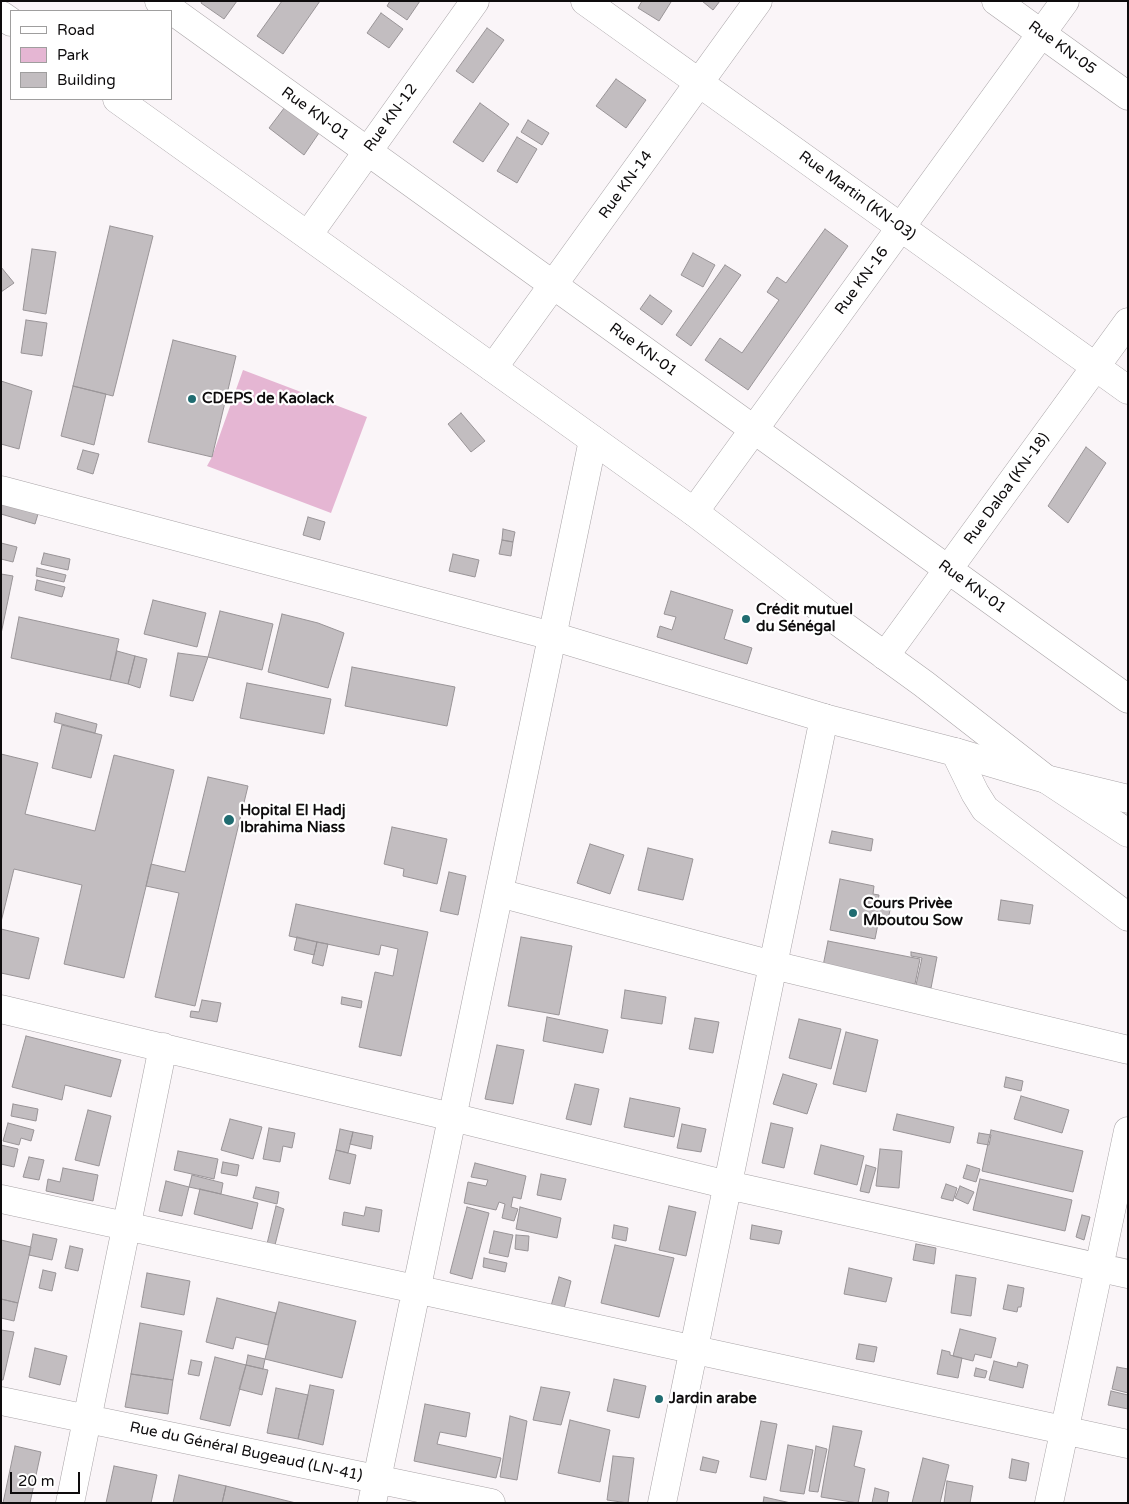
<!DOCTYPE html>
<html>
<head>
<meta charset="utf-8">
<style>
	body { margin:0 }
	#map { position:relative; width:1129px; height:1504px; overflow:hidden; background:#faf5f8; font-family:"Varela Round",sans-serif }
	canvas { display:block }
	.frame { position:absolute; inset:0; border:2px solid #0e0c0d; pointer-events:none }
	.legend { position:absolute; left:10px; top:10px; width:162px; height:90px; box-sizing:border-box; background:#fff; border:1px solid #9f9e9e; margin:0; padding:6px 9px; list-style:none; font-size:15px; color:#0e0c0d }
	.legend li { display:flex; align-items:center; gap:10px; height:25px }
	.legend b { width:25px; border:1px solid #9f9e9e }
	.scale { position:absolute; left:10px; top:1472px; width:70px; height:22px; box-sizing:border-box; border:2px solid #0e0c0d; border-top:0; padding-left:6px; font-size:15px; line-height:18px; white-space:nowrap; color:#0e0c0d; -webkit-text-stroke:4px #fff; paint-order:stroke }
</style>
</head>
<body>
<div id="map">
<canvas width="1129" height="1504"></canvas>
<div class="frame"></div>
<ul class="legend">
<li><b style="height:6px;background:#fff"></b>Road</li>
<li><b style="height:14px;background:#e5b6d3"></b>Park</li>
<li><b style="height:14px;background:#c2bdc0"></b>Building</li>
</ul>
<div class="scale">20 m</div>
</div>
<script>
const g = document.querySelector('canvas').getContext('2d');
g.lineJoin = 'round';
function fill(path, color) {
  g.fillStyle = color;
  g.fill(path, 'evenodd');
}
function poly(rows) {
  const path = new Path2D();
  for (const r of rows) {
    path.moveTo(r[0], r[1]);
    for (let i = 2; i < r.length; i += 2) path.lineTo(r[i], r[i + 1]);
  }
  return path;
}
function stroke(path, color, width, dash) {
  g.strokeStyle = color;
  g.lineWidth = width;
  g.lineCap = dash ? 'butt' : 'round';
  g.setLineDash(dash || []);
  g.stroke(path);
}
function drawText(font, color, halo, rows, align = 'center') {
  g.font = font + ' "Varela Round",sans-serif';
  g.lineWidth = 4.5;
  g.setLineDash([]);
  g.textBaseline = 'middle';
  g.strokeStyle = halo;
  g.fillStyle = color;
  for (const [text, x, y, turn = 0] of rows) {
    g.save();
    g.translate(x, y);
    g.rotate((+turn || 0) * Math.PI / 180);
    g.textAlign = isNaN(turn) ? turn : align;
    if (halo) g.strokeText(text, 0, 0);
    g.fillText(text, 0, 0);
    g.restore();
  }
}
const green = poly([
	[243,370,367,417,331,513,207,466,212,457]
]);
const building = poly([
	[202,1,237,1,224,19,201,3,202,1],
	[282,1,320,1,283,54,257,36,282,1],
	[390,1,420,1,407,20,387,6,390,1],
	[642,1,669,1,671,2,659,21,638,8,642,1],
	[702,1,720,1,713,10,702,1],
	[381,13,403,29,389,48,367,33,381,13],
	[487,28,504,40,473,83,456,71,487,28],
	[616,79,646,100,626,128,596,106,616,79],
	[288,103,323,127,304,155,269,128,288,103],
	[480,103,509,124,483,162,453,142,480,103],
	[528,120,549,133,542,145,521,132,528,120],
	[517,137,537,149,517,183,497,171,517,137],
	[110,226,153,236,113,396,73,386,110,226],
	[825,229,848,246,748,390,705,360,720,338,742,353,779,300,767,292,777,277,786,283,825,229],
	[32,249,56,252,46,314,23,310,32,249],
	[693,253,715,265,703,287,681,275,693,253],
	[725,265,741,275,691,346,676,335,725,265],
	[1,267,14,283,1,292,1,267],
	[650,295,672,311,662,325,640,309,650,295],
	[26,320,47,323,42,356,21,353,26,320],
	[173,340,236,356,212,457,148,442,173,340],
	[1,381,32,391,19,449,1,444,1,381],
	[73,386,106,394,94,445,61,436,73,386],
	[461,413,485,441,471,452,448,424,461,413],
	[1086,447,1106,463,1068,523,1048,506,1086,447],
	[83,450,99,454,93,474,77,469,83,450],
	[1,502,38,514,35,524,1,514,1,502],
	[308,517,325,522,320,540,303,535,308,517],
	[503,529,515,532,513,542,502,540,503,529],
	[502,540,513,542,511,556,499,554,502,540],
	[1,543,17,547,13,562,1,559,1,543],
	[44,553,70,559,68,570,41,564,44,553],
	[453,554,479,560,475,577,449,571,453,554],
	[37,568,66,575,64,582,36,576,37,568],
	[1,574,13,576,1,634,1,574],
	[37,580,65,587,62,597,35,590,37,580],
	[671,591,733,610,724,639,752,648,747,664,657,637,660,626,672,630,676,617,664,614,671,591],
	[153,600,206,613,197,647,144,634,153,600],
	[220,611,273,624,262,670,208,657,220,611],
	[282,614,318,623,344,633,328,688,268,672,282,614],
	[19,617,119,639,110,680,11,658,19,617],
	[117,651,135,656,128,684,110,680,117,651],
	[178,653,208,657,193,701,170,696,178,653],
	[135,656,147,659,140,688,128,684,135,656],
	[352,667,455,687,447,726,345,706,352,667],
	[247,683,331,699,324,734,240,718,247,683],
	[56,713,97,724,95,733,54,722,56,713],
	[62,725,102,735,91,778,52,768,62,725],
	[1,754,38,763,25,814,95,831,114,755,174,770,124,978,64,964,82,885,14,869,1,922,1,754],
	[208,777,248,786,195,1006,155,997,179,893,146,886,151,864,185,872,208,777],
	[392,827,447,839,437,884,403,876,404,869,384,864,392,827],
	[832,831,873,839,871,851,829,843,832,831],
	[590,844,624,855,610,894,577,883,590,844],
	[648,848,693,859,683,900,638,890,648,848],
	[449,872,466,876,458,915,440,911,449,872],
	[840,879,874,886,873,894,879,895,877,907,890,910,887,925,878,924,875,939,830,930,840,879],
	[1001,900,1033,905,1030,924,998,920,1001,900],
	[296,904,428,932,401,1056,359,1047,375,972,393,976,398,949,381,945,379,955,289,936,296,904],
	[1,929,39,938,29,979,1,973,1,929],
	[297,937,317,942,314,955,294,950,297,937],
	[521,937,572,946,559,1015,508,1006,521,937],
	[828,941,920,959,915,984,823,966,828,941],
	[317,942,328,944,323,966,312,963,317,942],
	[911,952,937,957,931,988,916,985,922,958,911,956,911,952],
	[625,990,666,997,662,1024,621,1018,625,990],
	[342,997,362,1001,361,1008,341,1004,342,997],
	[202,1000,221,1003,217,1022,190,1017,191,1011,199,1012,202,1000],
	[547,1017,608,1030,603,1053,543,1041,547,1017],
	[695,1018,719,1022,713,1053,689,1049,695,1018],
	[799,1019,841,1029,831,1069,789,1058,799,1019],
	[846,1032,878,1040,866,1092,833,1084,846,1032],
	[26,1036,121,1060,111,1097,65,1085,62,1100,12,1087,26,1036],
	[497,1045,524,1050,513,1104,485,1099,497,1045],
	[783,1074,817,1084,807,1114,773,1104,783,1074],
	[1006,1077,1023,1081,1021,1091,1004,1087,1006,1077],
	[575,1084,599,1089,591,1125,566,1119,575,1084],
	[1021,1096,1069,1110,1062,1133,1014,1119,1021,1096],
	[630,1098,680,1108,674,1137,624,1127,630,1098],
	[13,1104,38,1109,36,1121,11,1116,13,1104],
	[88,1110,111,1116,99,1166,75,1160,88,1110],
	[897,1114,954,1127,950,1143,893,1130,897,1114],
	[230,1119,262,1127,253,1159,221,1150,230,1119],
	[8,1123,34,1130,31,1141,21,1138,19,1145,3,1141,8,1123],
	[771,1123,793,1128,784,1168,762,1163,771,1123],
	[682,1124,706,1129,701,1152,677,1148,682,1124],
	[269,1128,295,1133,292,1148,283,1146,280,1162,263,1159,269,1128],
	[340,1129,353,1132,348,1153,336,1150,340,1129],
	[991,1130,1083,1151,1073,1192,982,1171,991,1130],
	[353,1132,373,1136,371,1149,350,1144,353,1132],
	[979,1133,991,1135,989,1145,977,1143,979,1133],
	[1,1145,18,1149,14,1167,1,1164,1,1145],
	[821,1145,864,1156,857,1185,814,1174,821,1145],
	[880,1149,902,1151,899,1188,876,1186,880,1149],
	[336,1150,356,1155,350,1184,329,1179,336,1150],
	[178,1151,218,1159,214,1179,174,1170,178,1151],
	[29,1157,44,1160,39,1180,23,1177,29,1157],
	[223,1162,239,1165,237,1176,221,1173,223,1162],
	[475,1163,526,1176,521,1199,513,1197,511,1207,518,1209,514,1221,502,1218,505,1204,499,1202,496,1210,464,1203,468,1182,486,1186,488,1180,471,1177,475,1163],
	[866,1165,876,1168,869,1193,860,1191,866,1165],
	[967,1165,980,1169,976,1182,963,1178,967,1165],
	[63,1168,98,1175,93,1201,46,1191,48,1179,60,1182,63,1168],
	[541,1174,566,1179,561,1200,537,1195,541,1174],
	[192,1175,223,1183,221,1194,189,1187,192,1175],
	[980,1179,1072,1200,1065,1231,973,1210,980,1179],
	[166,1181,189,1187,182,1216,159,1211,166,1181],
	[946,1184,957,1188,953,1201,941,1198,946,1184],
	[960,1186,974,1192,968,1204,955,1198,960,1186],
	[256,1187,279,1192,277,1204,253,1198,256,1187],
	[200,1189,258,1203,252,1229,194,1214,200,1189],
	[276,1206,284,1209,275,1245,267,1244,276,1206],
	[669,1206,696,1212,686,1256,659,1250,669,1206],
	[366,1207,382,1210,379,1232,342,1225,344,1212,364,1216,366,1207],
	[467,1207,489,1213,472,1279,450,1273,467,1207],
	[520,1207,561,1218,557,1238,516,1229,520,1207],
	[1082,1215,1090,1217,1084,1240,1076,1237,1082,1215],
	[614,1225,628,1228,626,1241,612,1238,614,1225],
	[752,1225,782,1231,779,1244,750,1239,752,1225],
	[494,1231,513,1235,508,1257,489,1253,494,1231],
	[33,1234,57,1239,52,1260,29,1255,33,1234],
	[516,1235,529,1236,528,1251,515,1249,516,1235],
	[1,1240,31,1247,18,1303,1,1299,1,1240],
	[916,1244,936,1248,934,1264,913,1260,916,1244],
	[615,1245,674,1258,659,1317,601,1303,615,1245],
	[70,1246,83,1249,78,1271,65,1268,70,1246],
	[484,1258,507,1263,505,1272,483,1267,484,1258],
	[849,1268,892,1278,886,1302,844,1294,849,1268],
	[43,1270,56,1273,52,1291,39,1288,43,1270],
	[147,1273,190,1281,184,1315,141,1307,147,1273],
	[956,1275,976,1278,971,1316,951,1313,956,1275],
	[559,1277,571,1281,564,1309,551,1306,559,1277],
	[1008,1285,1024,1288,1021,1307,1018,1307,1017,1312,1003,1309,1008,1285],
	[217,1298,276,1313,268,1345,236,1337,233,1349,206,1342,217,1298],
	[1,1299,18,1303,14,1321,1,1318,1,1299],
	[279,1302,356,1321,342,1378,265,1359,279,1302],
	[140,1323,182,1331,173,1380,131,1374,140,1323],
	[960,1329,996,1338,991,1358,975,1354,973,1361,953,1356,960,1329],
	[1,1330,14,1332,3,1380,1,1380,1,1330],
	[859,1344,877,1347,874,1362,856,1359,859,1344],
	[35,1348,67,1356,60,1385,29,1377,35,1348],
	[942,1350,950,1352,950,1355,962,1358,958,1378,937,1374,942,1350],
	[248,1355,265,1359,263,1369,246,1365,248,1355],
	[215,1357,246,1365,230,1426,200,1419,215,1357],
	[191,1360,202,1362,199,1376,188,1374,191,1360],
	[994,1361,1017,1367,1018,1362,1028,1365,1023,1388,989,1380,994,1361],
	[246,1365,268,1370,262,1395,239,1389,246,1365],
	[1117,1367,1128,1369,1128,1393,1112,1389,1117,1367],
	[976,1368,987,1371,985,1378,974,1376,976,1368],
	[131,1374,173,1380,168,1414,125,1407,131,1374],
	[614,1379,646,1386,639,1418,607,1411,614,1379],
	[310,1385,334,1390,323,1445,298,1439,310,1385],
	[541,1387,570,1392,561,1425,533,1420,541,1387],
	[276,1388,308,1395,298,1439,267,1433,276,1388],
	[1111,1391,1128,1395,1128,1409,1108,1405,1111,1391],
	[425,1404,470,1413,466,1437,440,1432,437,1444,501,1458,496,1478,414,1461,425,1404],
	[510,1416,527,1421,517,1480,500,1477,510,1416],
	[570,1420,610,1430,600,1482,558,1473,570,1420],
	[761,1421,777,1424,766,1480,750,1477,761,1421],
	[833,1426,862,1431,854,1466,865,1469,858,1503,821,1497,833,1426],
	[788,1445,813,1450,804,1494,780,1491,788,1445],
	[15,1446,41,1452,30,1503,3,1503,15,1446],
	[816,1446,827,1449,818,1492,809,1491,816,1446],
	[613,1456,634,1458,628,1503,607,1500,613,1456],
	[703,1457,719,1461,716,1473,700,1470,703,1457],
	[923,1458,949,1465,940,1503,912,1503,923,1458],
	[1012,1459,1029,1463,1026,1481,1009,1478,1012,1459],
	[114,1466,157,1475,151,1503,106,1503,114,1466],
	[179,1475,226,1486,222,1503,173,1503,179,1475],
	[947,1481,973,1486,970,1503,944,1503,947,1481],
	[226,1486,296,1503,222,1503,226,1486],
	[875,1488,889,1492,887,1503,872,1503,875,1488],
	[764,1497,791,1503,763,1503,764,1497]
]);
const street = poly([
	[159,1,1128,699],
	[585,1,1128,390],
	[996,1,1128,96],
	[308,235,475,1],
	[493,368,758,1],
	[694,512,1065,1],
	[885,656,1128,322],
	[955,752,975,793,985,809,1128,917],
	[499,893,773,965,1128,1050],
	[1,1009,452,1117,728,1185,1128,1274],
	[1,1199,1128,1444],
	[1,1401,491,1503],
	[70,1503,163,1047],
	[372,1503,593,440],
	[662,1503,824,718],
	[1049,1503,1128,1131]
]);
const secondary = poly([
	[1,15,11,22],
	[117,99,694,512,833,618,924,684,1046,779,1128,833]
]);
const primary = poly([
	[1,490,552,636,824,718,955,752,1046,779,1128,799]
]);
const markers = [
	[192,399,5,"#206c71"],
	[746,619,5,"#206c71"],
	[229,820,6,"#206c71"],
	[853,913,5,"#206c71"],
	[659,1399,5,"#206c71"]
];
const streetNames = [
	["Rue KN-05",1062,48,36],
	["Rue KN-01",315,114,36],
	["Rue KN-12",391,118,-54],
	["Rue KN-14",626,185,-54],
	["Rue Martin (KN-03)",857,196,36],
	["Rue KN-16",862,281,-54],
	["Rue KN-01",643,350,36],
	["Rue Daloa (KN-18)",1007,489,-54],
	["Rue KN-01",972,587,36],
	["Rue du Général Bugeaud (LN-41)",246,1452,12]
];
const poiNames = [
	["CDEPS de Kaolack",202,399],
	["Crédit mutuel",756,610],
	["du Sénégal",756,627],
	["Hopital El Hadj",240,811],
	["Ibrahima Niass",240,828],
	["Cours Privèe",863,904],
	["Mboutou Sow",863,921],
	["Jardin arabe",669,1399]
];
fill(green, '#e5b6d3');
fill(building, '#c2bdc0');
stroke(building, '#999497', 1);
stroke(street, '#a9a4a7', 29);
stroke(secondary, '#a9a4a7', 29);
stroke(primary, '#a9a4a7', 29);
stroke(street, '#fff', 28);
stroke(secondary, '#fff', 28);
stroke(primary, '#fff', 28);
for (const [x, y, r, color] of markers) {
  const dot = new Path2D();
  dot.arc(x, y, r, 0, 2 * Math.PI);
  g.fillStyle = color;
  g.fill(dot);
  stroke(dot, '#fff', 2);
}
drawText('15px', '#0e0c0d', '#fff', streetNames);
drawText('bold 15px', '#0e0c0d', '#fff', poiNames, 'left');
</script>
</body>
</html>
